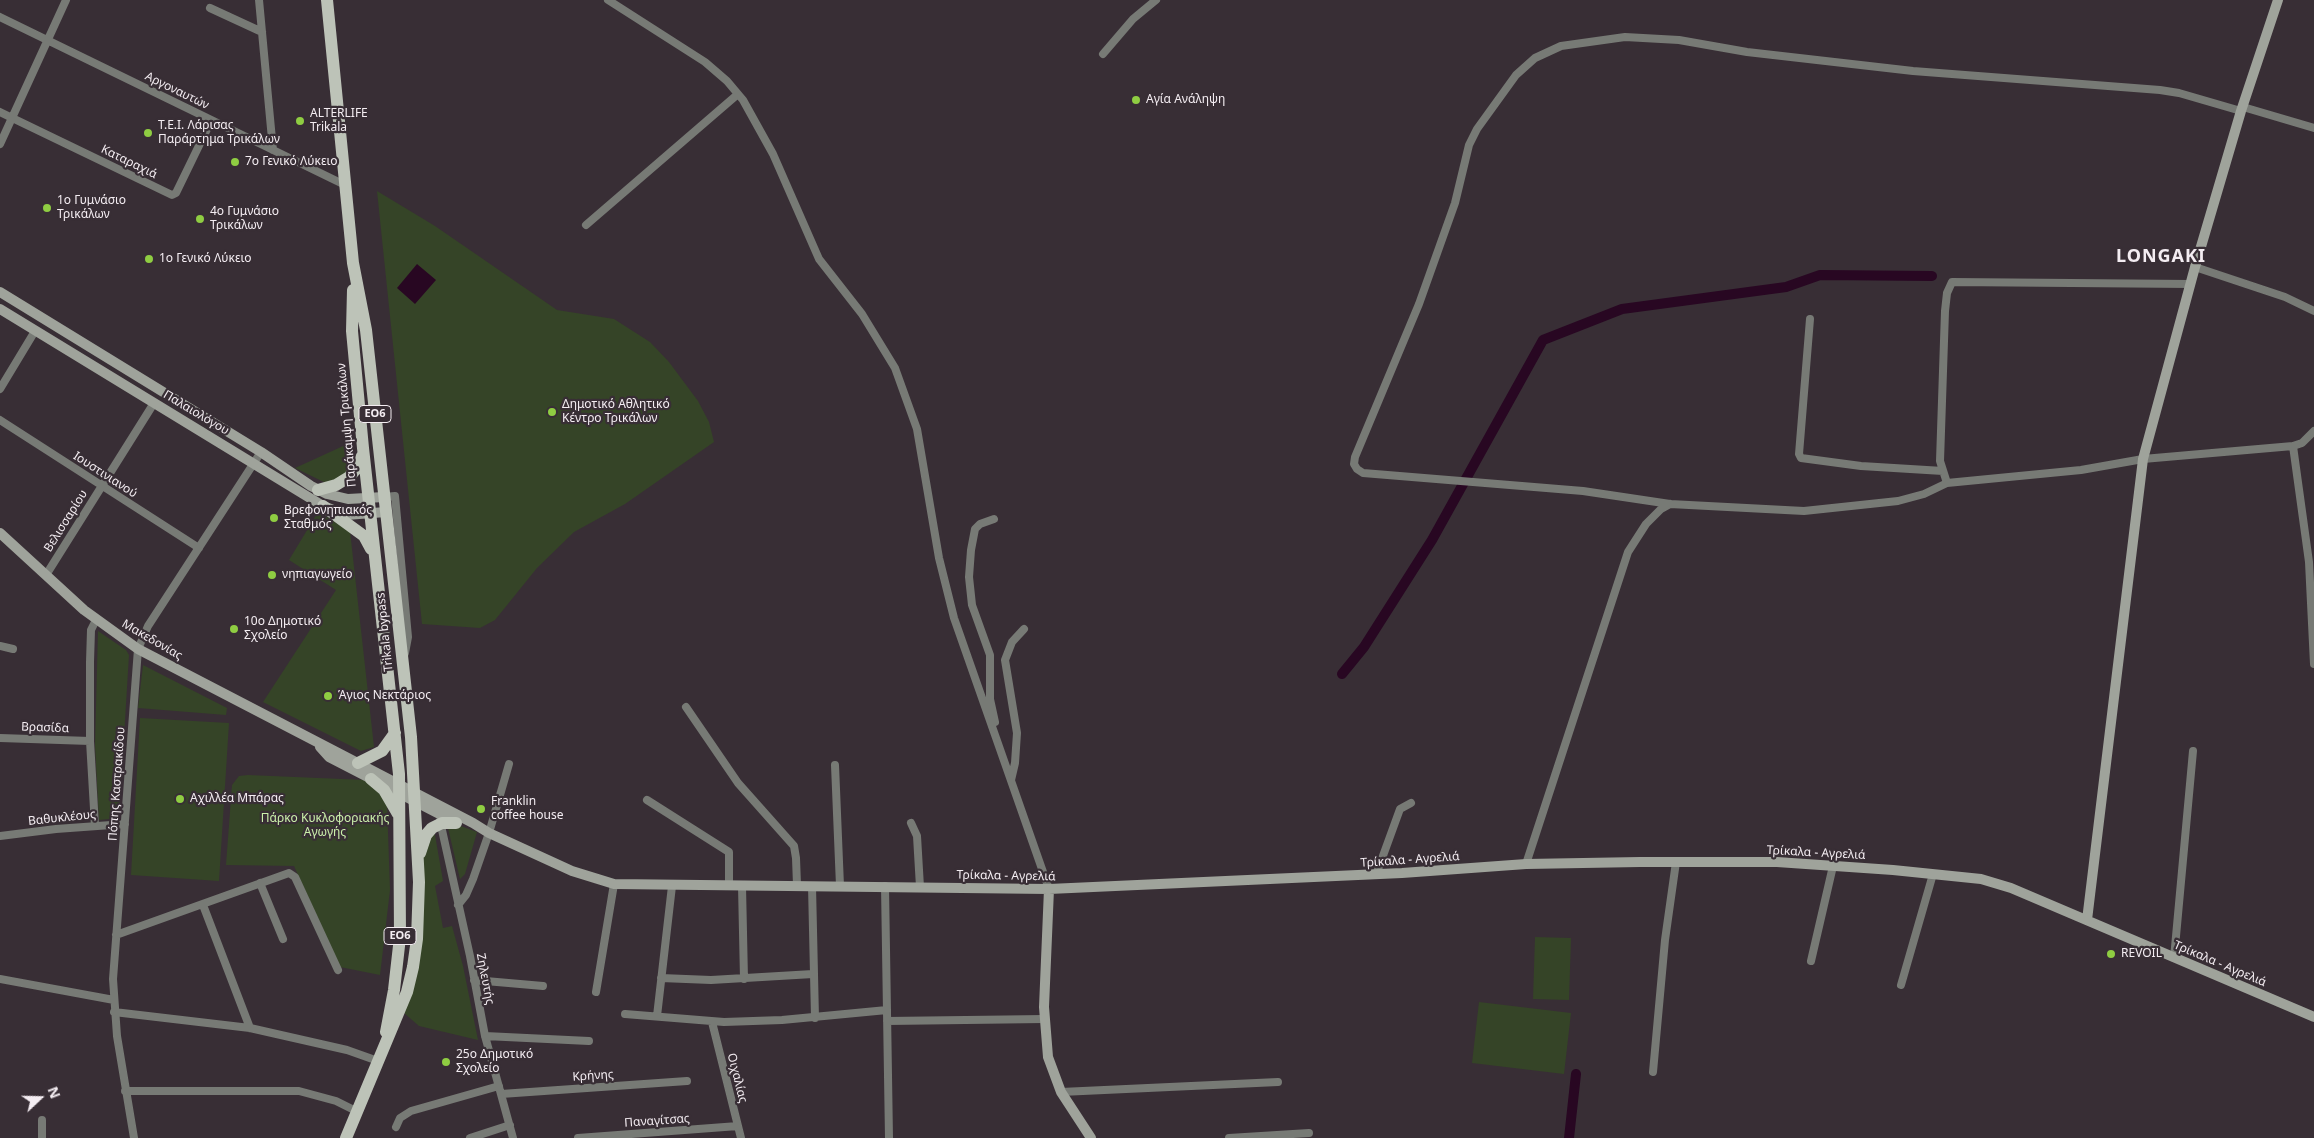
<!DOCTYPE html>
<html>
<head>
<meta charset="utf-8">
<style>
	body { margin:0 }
	#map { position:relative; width:2314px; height:1138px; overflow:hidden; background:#382e35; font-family:"Noto Sans",sans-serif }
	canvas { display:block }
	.north { position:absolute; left:15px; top:1073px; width:50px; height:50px; -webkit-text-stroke:4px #382e35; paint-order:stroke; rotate:69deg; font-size:14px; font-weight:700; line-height:20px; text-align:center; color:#f4edf2 }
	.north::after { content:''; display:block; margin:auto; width:18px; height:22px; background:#f4edf2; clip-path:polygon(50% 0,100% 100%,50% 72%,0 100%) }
</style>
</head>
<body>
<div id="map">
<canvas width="2314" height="1138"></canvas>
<div class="north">N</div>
</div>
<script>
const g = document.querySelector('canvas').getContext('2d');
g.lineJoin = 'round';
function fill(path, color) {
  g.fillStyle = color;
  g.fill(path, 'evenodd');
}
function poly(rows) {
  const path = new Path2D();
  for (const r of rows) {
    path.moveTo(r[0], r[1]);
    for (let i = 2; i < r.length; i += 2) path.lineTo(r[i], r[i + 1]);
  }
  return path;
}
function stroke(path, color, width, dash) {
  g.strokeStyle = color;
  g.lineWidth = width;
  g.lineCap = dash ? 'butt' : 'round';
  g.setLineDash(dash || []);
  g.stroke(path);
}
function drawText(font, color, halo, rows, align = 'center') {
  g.font = font + ' "Noto Sans",sans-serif';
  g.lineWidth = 4.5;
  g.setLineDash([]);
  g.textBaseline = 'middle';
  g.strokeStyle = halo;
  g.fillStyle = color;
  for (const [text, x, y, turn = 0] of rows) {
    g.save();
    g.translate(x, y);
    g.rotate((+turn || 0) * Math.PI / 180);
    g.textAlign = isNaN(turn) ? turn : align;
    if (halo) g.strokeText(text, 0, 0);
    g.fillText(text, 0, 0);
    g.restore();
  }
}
const green = poly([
	[377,191,435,226,557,310,614,319,650,342,669,362,698,401,709,422,714,442,625,504,574,532,537,568,495,620,480,628,422,624],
	[352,442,353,460,346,475,326,483,295,468],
	[318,512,350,531,374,747,361,751,263,702,336,590,289,560],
	[98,631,126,650,129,655,119,818,99,820,95,745],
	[143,665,227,708,226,715,138,708],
	[140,718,229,723,219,881,131,875],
	[248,775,365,780,371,782,387,803,390,890,380,975,340,967,294,866,226,865,232,785,239,776],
	[458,825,477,832,465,874,460,879,448,828],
	[430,830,435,835,443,881,435,886,443,928,452,926,463,966,478,1040,419,1026,404,1013,421,849],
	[1535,937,1571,938,1569,1000,1533,999],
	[1479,1002,1571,1013,1564,1074,1472,1063]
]);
const water = poly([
	[417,264,436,280,415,304,397,288]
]);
const canal = poly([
	[1342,674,1364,647,1432,540,1543,340,1622,309,1786,287,1820,275,1932,276],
	[1569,1138,1576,1074]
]);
const street = poly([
	[259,0,273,150],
	[608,0,705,62,727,81,743,100,773,154,819,259,862,314,895,368,917,429,939,558,954,618,1049,889],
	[210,8,262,32],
	[0,17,345,185],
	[1103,54,1133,19,1156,0],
	[2243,107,2314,128],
	[0,112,172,195,176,193,211,121],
	[0,144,66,0],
	[586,225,738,94],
	[2195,267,2285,297,2314,311],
	[2191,284,1952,282,1947,293,1945,311,1940,461,1947,483,1924,494,1898,501,1804,511,1670,504,1583,491,1363,473,1357,469,1354,464,1355,457,1419,304,1455,203,1469,145,1477,129,1516,75,1535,58,1561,46,1625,37,1679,40,1747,52,1913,71,2160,90,2179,93,2241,111],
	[1810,319,1799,454,1801,458,1861,466,1943,471],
	[0,389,35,331],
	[0,420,199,548],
	[2293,446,2309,562,2314,664],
	[1947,483,2081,470,2143,459,2293,446,2302,443,2314,431],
	[384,497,395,496,408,637,405,653],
	[994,519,980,524,975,529,971,550,969,577,972,605,990,655,990,699,995,722],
	[46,575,154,403],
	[0,646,13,649],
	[686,707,738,783,794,846,796,858,797,885],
	[0,738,90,741],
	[835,765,840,886],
	[1011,780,1015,763,1017,733,1005,660,1012,642,1024,629],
	[647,800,729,852,729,886],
	[440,821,470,956,485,1036,513,1138],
	[911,823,917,836,920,887],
	[95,826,90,741,90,662,91,630,96,620],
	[0,836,56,829,125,824],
	[1526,864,1628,552,1646,524,1661,509,1670,504],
	[1376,875,1400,809,1411,803],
	[260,883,283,939],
	[742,886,744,979],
	[812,886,815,1018],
	[885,886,889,1138],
	[203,905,250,1028],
	[458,905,466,895,473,879,489,833,509,764],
	[116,935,289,873,295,877,338,970],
	[2174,958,2193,751],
	[1811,961,1833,866],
	[661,978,711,980,813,974],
	[0,979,114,1000],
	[474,980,543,986],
	[1901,985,1933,874],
	[596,992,614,884],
	[114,1012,250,1028,347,1050,378,1061],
	[625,1014,724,1022,782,1020,887,1010],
	[657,1016,672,886],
	[887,1021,1044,1019],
	[712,1022,741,1138],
	[485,1036,589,1041],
	[1653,1072,1665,940,1676,862],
	[125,1091,299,1091,336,1101,358,1112],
	[1061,1092,1278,1082],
	[501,1094,687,1081],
	[396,1127,400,1118,411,1111,499,1086],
	[42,1138,42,1120],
	[134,1138,117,1036,113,979,138,649,148,626,261,452],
	[470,1138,510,1125],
	[578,1138,738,1126],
	[1229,1138,1309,1133]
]);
const secondary = poly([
	[0,292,261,452,311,486,327,494,348,499,384,497],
	[0,309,323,506,346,515,386,512],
	[0,533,84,610,138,649,473,823,489,833,572,871,614,884,1049,889,1402,873,1526,864,1640,862,1777,862,1893,870,1981,879,2011,888,2314,1017],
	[320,747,329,757,455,822],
	[1049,889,1044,1007,1048,1057,1061,1092,1091,1138],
	[2087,920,2143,459,2195,267,2241,111,2278,0]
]);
const primary = poly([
	[327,0,353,263,366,330,411,737,419,882,417,939,413,967,407,992,346,1138],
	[353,290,352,331,363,448,399,774,400,937,394,990,386,1032],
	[318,490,336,485,349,477,357,468,362,456],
	[323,506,364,536,371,549],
	[358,763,382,751,395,733],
	[371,779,384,790,398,814],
	[420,853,426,835,432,828,442,823,456,823]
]);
const markers = [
	[1136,100,5,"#8fcd42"],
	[300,121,5,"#8fcd42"],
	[148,133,5,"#8fcd42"],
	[235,162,5,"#8fcd42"],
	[47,208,5,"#8fcd42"],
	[200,219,5,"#8fcd42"],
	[149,259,5,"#8fcd42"],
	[552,412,5,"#8fcd42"],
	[274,518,5,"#8fcd42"],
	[272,575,5,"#8fcd42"],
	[234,629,5,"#8fcd42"],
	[328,696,5,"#8fcd42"],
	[180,799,5,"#8fcd42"],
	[481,809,5,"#8fcd42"],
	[2111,954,5,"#8fcd42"],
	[446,1062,5,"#8fcd42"]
];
const shields = [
	[375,414,32],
	[400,936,32]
];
const shieldNames = [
	["ΕΟ6",375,414],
	["ΕΟ6",400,936]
];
const streetNames = [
	["Αργοναυτών",177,91,26],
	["Καταραχιά",129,162,26],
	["Παλαιολόγου",196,413,31],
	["Παράκαμψη Τρικάλων",347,425,-95],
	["Ιουστινιανού",105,475,33],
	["Βελισσαρίου",66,521,-58],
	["Trikala bypass",385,632,-96],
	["Μακεδονίας",152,640,30],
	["Βρασίδα",45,728,2],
	["Πόπης Καστρακίδου",117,784,-86],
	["Βαθυκλέους",62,818,-6],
	["Τρίκαλα - Αγρελιά",1816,853,3],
	["Τρίκαλα - Αγρελιά",1410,860,-4],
	["Τρίκαλα - Αγρελιά",1006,876,1],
	["Τρίκαλα - Αγρελιά",2220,964,23],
	["Ζηλευτής",485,979,79],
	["Κρήνης",593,1076,-4],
	["Οιχαλίας",737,1078,76],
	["Παναγίτσας",657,1121,-4]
];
const poiNames = [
	["Αγία Ανάληψη",1146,100],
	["ALTERLIFE",310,114],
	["Trikala",310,128],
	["Τ.Ε.Ι. Λάρισας",158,126],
	["Παράρτημα Τρικάλων",158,140],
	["7ο Γενικό Λύκειο",245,162],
	["1ο Γυμνάσιο",57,201],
	["Τρικάλων",57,215],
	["4ο Γυμνάσιο",210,212],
	["Τρικάλων",210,226],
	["1ο Γενικό Λύκειο",159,259],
	["Δημοτικό Αθλητικό",562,405],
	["Κέντρο Τρικάλων",562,419],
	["Βρεφονηπιακός",284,511],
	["Σταθμός",284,525],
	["νηπιαγωγείο",282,575],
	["10ο Δημοτικό",244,622],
	["Σχολείο",244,636],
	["Άγιος Νεκτάριος",338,696],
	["Αχιλλέα Μπάρας",190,799],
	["Franklin",491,802],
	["coffee house",491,816],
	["REVOIL",2121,954],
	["25ο Δημοτικό",456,1055],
	["Σχολείο",456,1069]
];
const parkNames = [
	["Πάρκο Κυκλοφοριακής",325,819],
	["Αγωγής",325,833]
];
const districtNames = [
	["LONGAKI",2161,257]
];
fill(green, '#354427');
fill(water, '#280722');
stroke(canal, '#280722', 10);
stroke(street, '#777a75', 8);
stroke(secondary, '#9fa39b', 10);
stroke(primary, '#bdc3b8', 12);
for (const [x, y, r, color] of markers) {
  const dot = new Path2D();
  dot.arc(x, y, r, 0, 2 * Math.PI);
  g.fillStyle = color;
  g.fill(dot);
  stroke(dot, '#382e35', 2);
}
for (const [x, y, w] of shields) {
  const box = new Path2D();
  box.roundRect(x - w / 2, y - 8.5, w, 17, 4);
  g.fillStyle = '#382e35';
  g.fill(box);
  stroke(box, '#f4edf2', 1);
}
drawText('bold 11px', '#f4edf2', null, shieldNames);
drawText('12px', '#f4edf2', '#382e35', streetNames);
drawText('12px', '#f4edf2', '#382e35', poiNames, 'left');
drawText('12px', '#cbf0ab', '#382e35', parkNames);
g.letterSpacing = '1px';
drawText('bold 18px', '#f4edf2', '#382e35', districtNames);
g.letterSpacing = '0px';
</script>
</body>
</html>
